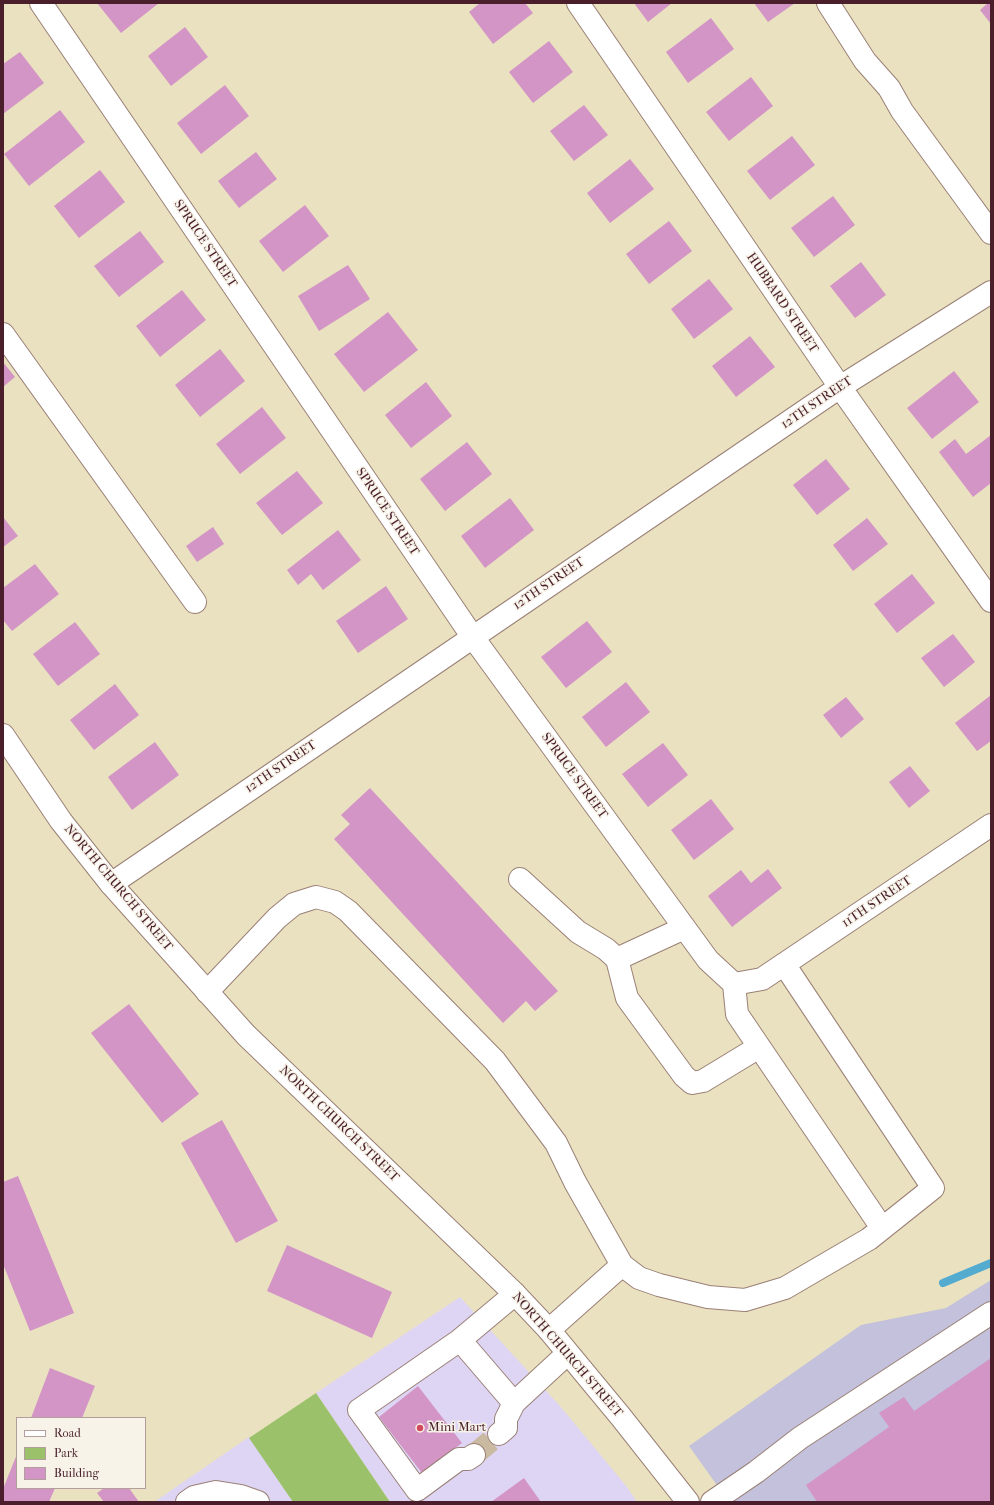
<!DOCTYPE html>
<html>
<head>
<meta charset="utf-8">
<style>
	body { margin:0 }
	#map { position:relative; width:994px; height:1505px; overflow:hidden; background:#eae1c0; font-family:"IM FELL French Canon",serif }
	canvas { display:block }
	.frame { position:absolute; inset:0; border:4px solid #4a1f2b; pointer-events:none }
	.legend { position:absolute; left:16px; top:1417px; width:130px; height:72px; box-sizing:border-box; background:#f7f3e8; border:1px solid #b29e9c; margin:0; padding:5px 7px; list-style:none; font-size:12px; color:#4a1f2b }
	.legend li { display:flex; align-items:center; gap:8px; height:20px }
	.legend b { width:20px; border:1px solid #b29e9c }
</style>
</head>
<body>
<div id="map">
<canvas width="994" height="1505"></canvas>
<div class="frame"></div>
<ul class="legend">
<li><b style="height:5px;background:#fff"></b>Road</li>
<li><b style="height:11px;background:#9cc16b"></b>Park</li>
<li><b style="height:11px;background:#d395c5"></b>Building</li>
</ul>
</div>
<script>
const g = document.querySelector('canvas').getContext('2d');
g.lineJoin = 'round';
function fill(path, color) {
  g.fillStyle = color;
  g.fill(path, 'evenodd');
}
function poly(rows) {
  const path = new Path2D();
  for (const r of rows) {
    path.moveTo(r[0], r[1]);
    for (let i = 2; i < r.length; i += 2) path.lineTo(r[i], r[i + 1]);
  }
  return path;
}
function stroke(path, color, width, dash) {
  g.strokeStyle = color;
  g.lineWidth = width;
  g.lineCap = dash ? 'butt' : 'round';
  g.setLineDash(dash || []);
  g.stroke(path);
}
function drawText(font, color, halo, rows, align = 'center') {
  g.font = font + ' "IM FELL French Canon",serif';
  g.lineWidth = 3;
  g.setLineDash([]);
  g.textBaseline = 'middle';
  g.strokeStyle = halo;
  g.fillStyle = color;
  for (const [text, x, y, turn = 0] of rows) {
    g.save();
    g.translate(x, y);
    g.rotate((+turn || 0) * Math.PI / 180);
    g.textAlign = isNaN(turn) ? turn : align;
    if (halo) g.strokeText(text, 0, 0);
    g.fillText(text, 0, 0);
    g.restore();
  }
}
const built = poly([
	[460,1297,560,1406,627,1487,637,1502,390,1502,316,1393],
	[249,1437,293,1502,154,1502]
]);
const industrial = poly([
	[991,1280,991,1502,729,1502,689,1446,861,1325,946,1308]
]);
const green = poly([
	[316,1393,390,1502,293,1502,249,1438]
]);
const stream = poly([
	[943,1283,991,1263]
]);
const building = poly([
	[97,3,159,3,121,33],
	[480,3,525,3,533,13,493,44,469,12],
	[634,3,672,3,648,22],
	[754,3,795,3,768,22],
	[988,3,991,3,991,24,980,10],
	[711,18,734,49,688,83,666,52],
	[185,27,208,57,171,86,148,56],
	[549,41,573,72,533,103,509,72],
	[20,52,44,83,3,114,3,64],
	[751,77,773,106,729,141,706,112],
	[225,85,249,116,201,154,177,123],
	[584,105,608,135,574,161,550,131],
	[60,110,85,142,29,186,4,154],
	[792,136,815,165,770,200,747,171],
	[256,152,277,179,239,208,218,181],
	[630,159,654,189,610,223,587,193],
	[100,170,125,202,79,238,54,206],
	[833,196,855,225,814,257,791,228],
	[305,205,329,236,283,272,259,241],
	[669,221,692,251,649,284,626,254],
	[140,231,164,262,119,297,94,266],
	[861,262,886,295,855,318,830,286],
	[348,265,370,299,319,331,298,296],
	[709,279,733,309,694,339,671,309],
	[182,290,206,320,160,357,136,326],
	[388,312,418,350,364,392,334,354],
	[750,336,775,367,736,397,712,366],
	[220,349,245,381,200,417,175,385],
	[3,362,15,377,3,387],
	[954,371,979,402,932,439,907,408],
	[426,382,452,416,411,448,385,415],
	[262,407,286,438,240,474,216,444],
	[991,435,991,483,973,497,939,452,955,439,966,454],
	[467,442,492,474,445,511,420,479],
	[826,459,850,489,817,515,793,485],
	[297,471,323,503,282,535,256,503],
	[510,498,534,530,485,568,461,536],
	[3,517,18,536,3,547],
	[867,518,888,544,853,571,833,545],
	[213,527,224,544,197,562,186,546],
	[338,530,361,560,323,590,311,574,298,585,287,570],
	[35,564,59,594,12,631,3,620,3,588],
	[912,574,935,603,897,633,874,604],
	[386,586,408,619,358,653,336,621],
	[587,621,612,652,566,688,541,657],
	[75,622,100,654,58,686,33,654],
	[953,634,975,662,944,687,921,658],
	[626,682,650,712,606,747,582,717],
	[115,684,139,715,94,750,70,720],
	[991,695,991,741,977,751,955,723],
	[846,697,864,719,841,738,823,715],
	[155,742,179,775,132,810,108,777],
	[663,743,688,775,648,807,622,774],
	[910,766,930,791,909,808,889,782],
	[370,788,558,991,535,1011,526,1001,503,1023,334,839,350,824,341,815],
	[711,799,734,829,694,860,671,830],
	[768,869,782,888,732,927,708,896,741,870,751,883],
	[129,1004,199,1094,162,1123,91,1033],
	[222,1120,278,1221,236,1243,181,1143],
	[18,1176,74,1313,30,1331,3,1264,3,1182],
	[287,1245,392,1292,372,1338,267,1291],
	[991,1358,991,1502,817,1502,806,1485,889,1427,879,1413,904,1397,914,1411],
	[50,1368,95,1386,82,1418,31,1418],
	[418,1386,462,1443,422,1473,379,1417],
	[17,1454,17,1488,55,1488,49,1502,3,1502,3,1489],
	[524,1478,541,1502,491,1502],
	[104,1488,129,1488,139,1502,104,1502,97,1493]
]);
const minorTunnel = poly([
	[474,1455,499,1434]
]);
const minor = poly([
	[41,3,472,636,708,960,734,984,762,979,991,825],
	[578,3,840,387,991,601],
	[828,3,865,61,889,88,902,111,991,233],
	[3,334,195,602],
	[520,879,578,932,606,949,617,959],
	[111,884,840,387,991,292],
	[684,928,617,959,627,998,684,1076,692,1083,703,1081,759,1047],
	[734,984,737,1014,882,1228],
	[207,992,277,918,294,904,316,897,335,902,348,911,495,1061,556,1143,575,1182,622,1265,639,1278,659,1285,708,1297,745,1300,785,1288,869,1239,933,1188,784,964],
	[549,1330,622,1265],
	[460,1340,514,1403],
	[499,1434,506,1428,506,1419,514,1403,567,1354],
	[474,1455,468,1459,459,1459,417,1490,359,1410,460,1340,515,1294],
	[187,1502,194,1497,216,1492,241,1496,258,1502],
	[712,1502,756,1472,800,1438,991,1313]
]);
const major = poly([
	[3,735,61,821,111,884,246,1035,515,1294,549,1330,621,1417,688,1502]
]);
const markers = [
	[420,1428,4,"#d1495b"]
];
const streetNames = [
	["SPRUCE STREET",205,244,56],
	["HUBBARD STREET",782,303,56],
	["12TH STREET",817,403,-34],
	["SPRUCE STREET",387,512,56],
	["12TH STREET",549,584,-34],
	["12TH STREET",281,767,-34],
	["SPRUCE STREET",574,776,54],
	["NORTH CHURCH STREET",118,888,50],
	["11TH STREET",877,902,-34],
	["NORTH CHURCH STREET",339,1124,44],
	["NORTH CHURCH STREET",567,1355,49]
];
const poiNames = [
	["Mini Mart",428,1428]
];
fill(built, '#ded5f5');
fill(industrial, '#c3c1db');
fill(green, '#9cc16b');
stroke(stream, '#53abd0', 8);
fill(building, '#d395c5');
stroke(minorTunnel, '#cabaa2', 22, [22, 11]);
stroke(minor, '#9a8076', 24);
stroke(major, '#9a8076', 24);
stroke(minor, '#fff', 22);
stroke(major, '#fff', 22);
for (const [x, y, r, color] of markers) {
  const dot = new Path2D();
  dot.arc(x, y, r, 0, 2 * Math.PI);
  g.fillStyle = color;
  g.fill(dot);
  stroke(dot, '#f7f3e8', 1.5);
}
drawText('13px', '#4a1f2b', '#f7f3e8', streetNames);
drawText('13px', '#4a1f2b', '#f7f3e8', poiNames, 'left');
</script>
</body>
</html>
